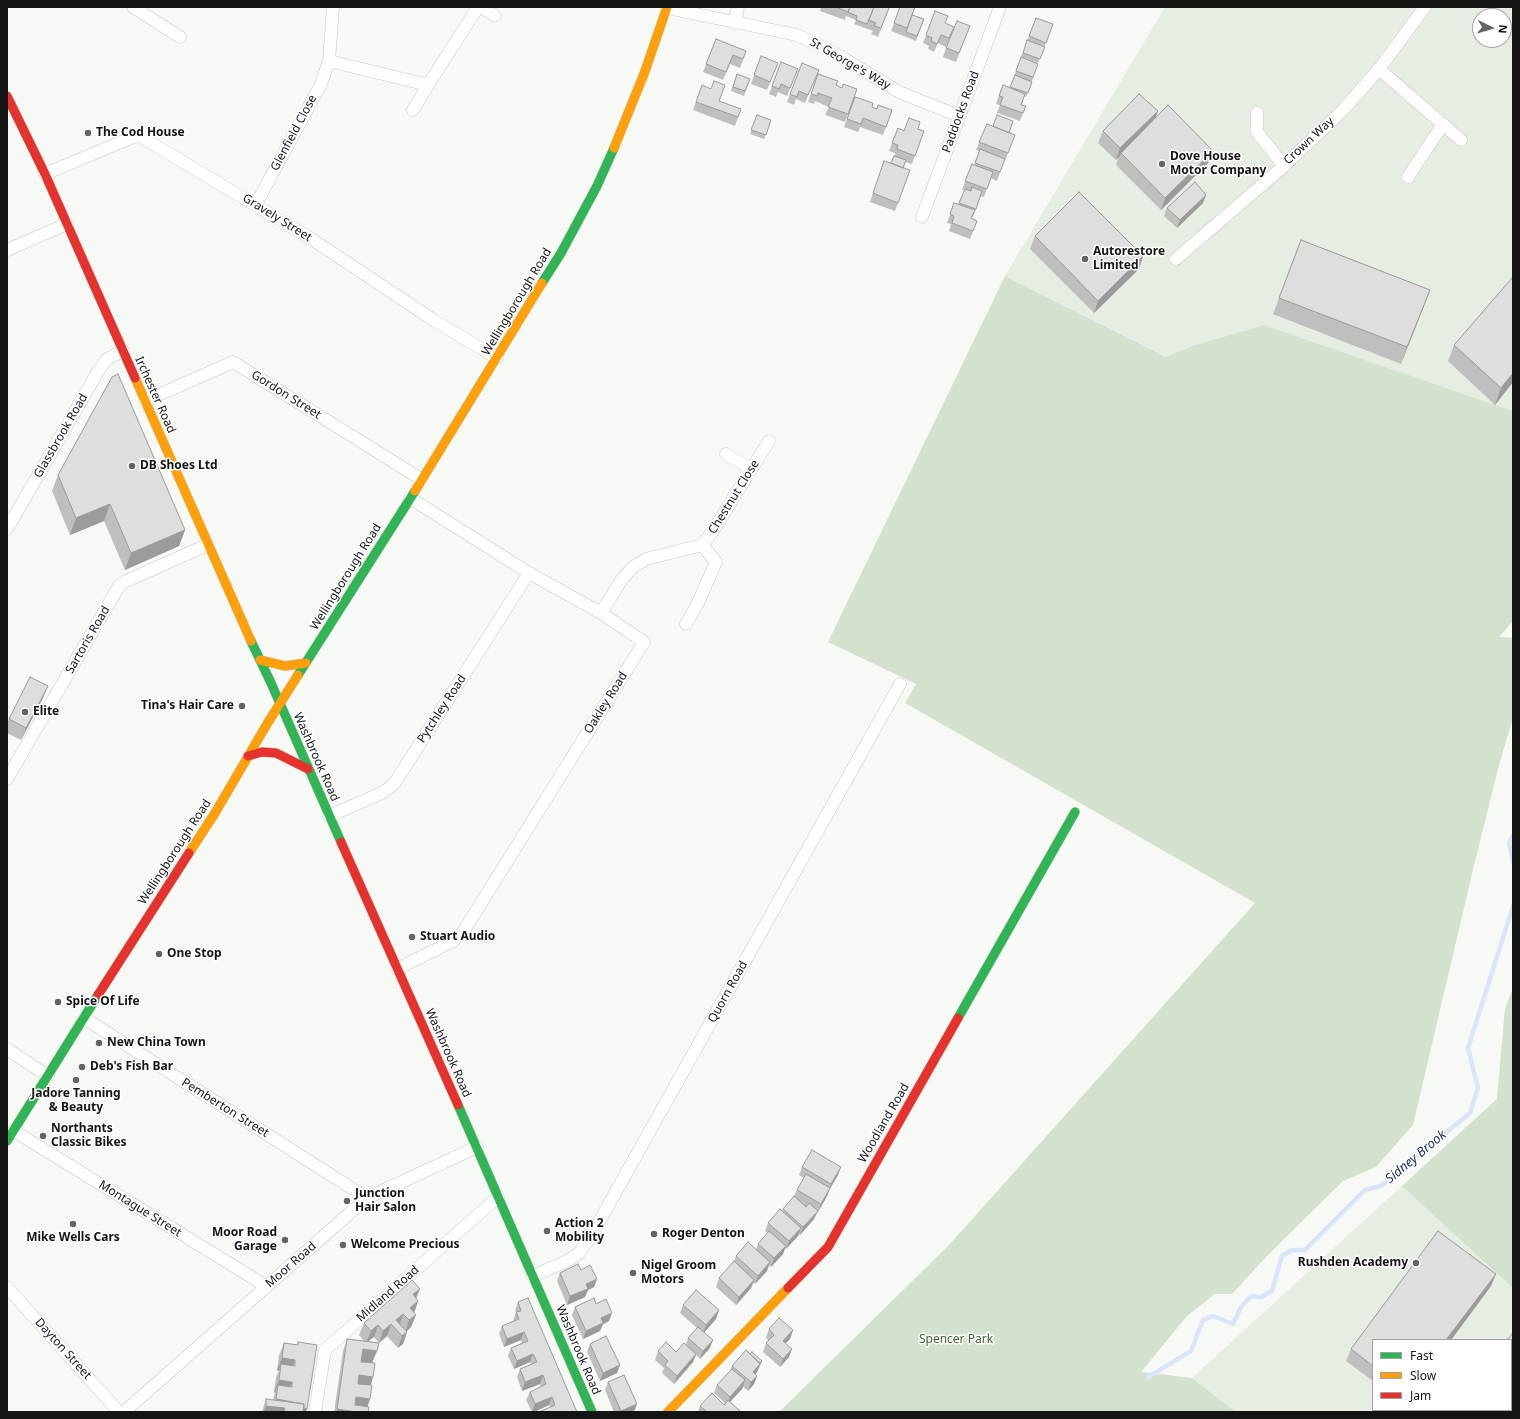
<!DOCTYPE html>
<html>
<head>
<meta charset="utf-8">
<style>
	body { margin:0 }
	#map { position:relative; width:1520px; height:1419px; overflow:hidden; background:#f6f9f4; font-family:"Noto Sans",sans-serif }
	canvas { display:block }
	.frame { position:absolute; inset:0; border:8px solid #131513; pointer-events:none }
	.legend { position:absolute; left:1372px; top:1339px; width:140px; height:72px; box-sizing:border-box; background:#fff; border:1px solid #a1a1a1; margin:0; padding:5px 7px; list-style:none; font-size:12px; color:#131513 }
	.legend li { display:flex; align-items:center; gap:8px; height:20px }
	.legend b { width:20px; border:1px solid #a1a1a1 }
	.north { position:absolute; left:1472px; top:8px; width:40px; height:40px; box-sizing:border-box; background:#fff; border:1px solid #a1a1a1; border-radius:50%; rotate:95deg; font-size:11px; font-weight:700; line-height:16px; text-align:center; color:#131513 }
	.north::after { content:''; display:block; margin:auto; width:14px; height:18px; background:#626562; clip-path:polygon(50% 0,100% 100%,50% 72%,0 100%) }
</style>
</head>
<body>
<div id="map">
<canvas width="1520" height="1419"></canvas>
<div class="frame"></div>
<ul class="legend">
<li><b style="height:5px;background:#30b455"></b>Fast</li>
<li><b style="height:5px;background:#ff9f0a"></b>Slow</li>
<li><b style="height:5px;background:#e5322d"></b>Jam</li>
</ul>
<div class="north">N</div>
</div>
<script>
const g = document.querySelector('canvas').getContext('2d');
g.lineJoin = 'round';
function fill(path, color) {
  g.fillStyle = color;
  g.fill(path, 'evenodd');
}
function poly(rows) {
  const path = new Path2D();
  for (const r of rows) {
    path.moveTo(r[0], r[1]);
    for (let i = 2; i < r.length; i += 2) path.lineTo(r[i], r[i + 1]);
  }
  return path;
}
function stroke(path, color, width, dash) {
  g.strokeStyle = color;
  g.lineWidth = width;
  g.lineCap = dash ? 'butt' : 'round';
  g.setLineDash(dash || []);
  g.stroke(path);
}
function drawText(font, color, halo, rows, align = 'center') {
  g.font = font + ' "Noto Sans",sans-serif';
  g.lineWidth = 3;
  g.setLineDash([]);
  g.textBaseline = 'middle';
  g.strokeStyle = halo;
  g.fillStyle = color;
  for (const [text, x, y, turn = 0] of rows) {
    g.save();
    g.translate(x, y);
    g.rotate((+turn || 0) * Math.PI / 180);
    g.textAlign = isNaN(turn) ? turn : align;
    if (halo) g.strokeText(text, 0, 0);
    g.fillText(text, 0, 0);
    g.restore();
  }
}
const built = poly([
	[1165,7,1513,7,1513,411,1264,325,1192,346,1167,357,1005,276],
	[1480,16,1504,16,1504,40,1480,40],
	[1513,988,1513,1412,1236,1412,1192,1378,1497,1099,1505,1009],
	[1373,1340,1511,1340,1511,1410,1373,1410]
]);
const green = poly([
	[1005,276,1166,357,1192,346,1264,325,1513,411,1513,621,1499,637,1513,638,1513,718,1499,765,1471,878,1413,1125,1376,1167,1343,1181,1267,1256,1232,1294,1215,1294,1187,1316,1141,1372,1192,1378,1236,1412,779,1412,949,1245,1255,903,905,703,916,684,828,642],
	[1513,988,1513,1288,1402,1186,1497,1099,1505,1009]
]);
const stream = poly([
	[1513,835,1509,842,1513,862],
	[1148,1377,1191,1351,1203,1320,1213,1316,1233,1324,1241,1307,1251,1296,1261,1297,1272,1291,1282,1256,1292,1250,1305,1250,1365,1190,1381,1186,1470,1113,1478,1088,1468,1048,1513,906]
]);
const street = poly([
	[133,7,180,37],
	[481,7,495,16],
	[667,8,797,35,835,53,899,92,959,116],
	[735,23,738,7],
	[329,61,428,85,478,7],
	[1379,69,1461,140],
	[413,110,428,85],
	[1257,113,1257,132,1284,166],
	[45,174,133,137,139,136,143,138,310,238,435,321,497,358],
	[1408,177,1443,124],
	[256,204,321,84,329,61,333,7],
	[922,217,1000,7],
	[7,250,67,224],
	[1176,259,1284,166,1343,110,1379,69,1425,7],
	[145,401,233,362,421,479],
	[726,454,751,469],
	[7,529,99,370,107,359,123,351],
	[601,613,622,579,633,567,646,559,702,545,711,534,769,441],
	[686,624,697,605,716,562,702,545],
	[7,779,119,586,124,582,207,545],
	[329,816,382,793,394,784,529,573],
	[397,969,453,941,463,932,644,642,601,613,529,573,410,498],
	[84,1018,367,1198],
	[7,1049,48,1076],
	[14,1131,266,1286],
	[533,1276,567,1261,579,1253,590,1238,900,684],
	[7,1287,119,1412],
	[124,1412,367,1198,477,1147],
	[315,1412,325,1350,498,1197]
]);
const fast = poly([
	[542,283,561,253,597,186,614,148],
	[251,641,271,683,341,842],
	[298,675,415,491],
	[958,1018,1075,812],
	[458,1105,592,1412],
	[7,1141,98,995]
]);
const slow = poly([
	[614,148,644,74,667,7],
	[135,378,251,641],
	[415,491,542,283],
	[260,660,285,666,306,663],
	[189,853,215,813,267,724,298,675],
	[668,1412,788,1288]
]);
const jam = poly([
	[7,96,45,174,135,378],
	[248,756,262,752,276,753,308,769],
	[341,842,458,1105],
	[98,995,189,853],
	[788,1288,828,1247,958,1018]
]);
const wall = poly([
	[821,7,887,7,889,8,878,37,871,34,873,31,854,24,856,20,846,16,845,20,820,11],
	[900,7,912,15,924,19,916,41,891,31],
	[935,11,945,23,954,27,946,47,938,43,934,52,928,49,929,46,923,43],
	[1036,18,1053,24,1038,63,1021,57],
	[970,26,956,62,943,57,946,48],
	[716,39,746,51,740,68,730,64,723,80,703,72],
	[761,56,778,63,767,90,751,84],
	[1021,57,1038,64,1026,97,1024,96,1021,105,1026,106,1020,121,997,113,1000,105,996,104,1003,85,1010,88],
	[781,62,798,69,787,96,778,92,776,97,769,94],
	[819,70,805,103,796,99,794,105,787,102,790,94],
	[737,74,750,79,744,96,731,91],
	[818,74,836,85,842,88,857,89,845,122,825,115,829,107,815,101,814,104,808,102],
	[702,85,719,101,741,109,735,126,693,110],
	[855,97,872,107,877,109,892,110,883,135,860,127,858,132,844,127],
	[757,115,771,120,764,139,750,134],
	[1156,117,1213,151,1208,163,1161,210,1116,165,1119,157,1116,160,1098,143,1103,131],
	[987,124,1015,135,1005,161,1004,161,997,181,991,178,984,197,981,196,973,217,972,217,971,218,977,221,970,239,949,231,951,224,947,223,954,203,958,205,964,190,962,190,972,164,975,165,979,151,976,150],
	[898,128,904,131,918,129,924,131,912,164,905,162,903,168,910,170,895,211,870,202,884,161,891,163,895,156,895,153,889,151],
	[1203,203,1177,228,1164,216,1167,208],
	[1035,236,1143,256,1139,269,1094,313,1030,249],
	[1301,240,1430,290,1401,364,1273,314],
	[1454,345,1513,382,1495,405,1448,361],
	[58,475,185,530,179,546,125,570,104,521,70,535,52,491],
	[43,698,21,740,7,733,7,723,9,719],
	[802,1167,838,1175,830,1188,827,1196,818,1212,817,1212,814,1219,800,1235,799,1234,798,1236,786,1249,785,1248,783,1254,771,1267,769,1265,767,1271,755,1284,753,1283,751,1288,736,1305,716,1287,719,1278,734,1262,736,1256,756,1250,758,1244,768,1233,765,1231,768,1223,782,1211,783,1209,794,1196,797,1190,804,1178,799,1175],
	[581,1270,597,1279,594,1287,588,1290,585,1297,567,1305,557,1281,560,1273],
	[1491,1286,1451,1340,1373,1340,1373,1381,1346,1361,1351,1349],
	[416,1298,418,1301,414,1313,411,1327,407,1331,407,1332,403,1344,398,1348,387,1336,379,1343,372,1363,373,1377,371,1385,367,1407,368,1412,334,1412,343,1351,347,1339,364,1341,359,1335,364,1323],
	[374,1337,379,1343,368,1341],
	[518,1302,577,1412,550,1407,549,1405,534,1412,532,1412,526,1400,530,1392,541,1387,540,1384,522,1391,517,1377,520,1369,531,1365,530,1362,514,1369,508,1356,511,1348,522,1343,521,1340,504,1347,499,1334,502,1326,513,1321,516,1312,515,1311],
	[596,1304,609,1321,603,1324,600,1331,583,1339,572,1315,575,1307],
	[683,1305,716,1319,704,1332,710,1348,700,1359,696,1355,693,1362,674,1384,662,1373,664,1368,655,1360,658,1351,676,1352,686,1344,688,1338,697,1328,680,1313],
	[769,1329,793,1330,790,1339,785,1343,789,1357,780,1367,763,1352,766,1343,769,1341,766,1338],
	[1513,1334,1513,1400,1511,1399,1511,1340],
	[298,1342,306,1412,262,1412,266,1399,273,1400,275,1393,274,1392,276,1377,279,1371,277,1370,279,1355,284,1343,297,1345],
	[590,1344,620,1365,617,1373,600,1381,587,1352],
	[750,1354,762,1361,757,1372,755,1374,757,1376,754,1384,748,1391,743,1387,742,1389,730,1402,740,1411,740,1412,698,1412,700,1406,724,1405,725,1403,714,1393,717,1385,730,1371,732,1366],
	[608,1382,634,1412,614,1412,605,1390]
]);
const shadedWall = poly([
	[1158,111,1154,124,1121,153,1119,157,1116,160,1120,148],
	[1213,151,1208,163,1161,210,1165,198],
	[1206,195,1203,203,1177,228,1180,220],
	[1143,256,1139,269,1094,313,1098,301],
	[1430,290,1424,306,1401,364,1407,347],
	[1513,373,1513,382,1495,405,1501,388],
	[110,504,104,521,70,535,76,518],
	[185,530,179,546,125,570,131,553],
	[48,686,43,698,21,740,26,728],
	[841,1167,838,1175,828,1192,831,1184],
	[830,1188,827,1196,818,1212,821,1204],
	[818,1211,814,1219,800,1235,803,1227],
	[801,1228,798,1236,786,1249,789,1241],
	[786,1246,783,1254,771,1267,774,1258],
	[770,1262,767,1271,755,1284,758,1276],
	[1496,1274,1491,1286,1451,1340,1446,1340],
	[597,1279,594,1287,588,1290,585,1297,567,1305,570,1296,586,1284],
	[754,1280,751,1288,736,1305,739,1297],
	[420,1289,415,1301,413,1294],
	[418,1301,414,1313,410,1308],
	[719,1310,716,1319,703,1334,706,1325],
	[612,1313,609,1321,603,1324,600,1331,583,1339,586,1331,601,1318],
	[403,1314,399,1326,396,1320],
	[416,1315,411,1327,405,1333,409,1320],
	[391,1324,387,1336,379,1343,383,1331],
	[378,1325,374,1337,366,1343,371,1331],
	[793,1330,790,1339,780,1349,783,1341],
	[407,1332,403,1344,398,1348,402,1336],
	[524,1332,521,1340,504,1347,507,1339],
	[713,1340,710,1348,700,1359,703,1351],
	[363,1349,377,1351,372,1363,358,1361],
	[792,1349,789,1357,780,1367,783,1359],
	[533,1354,530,1362,514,1369,517,1361],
	[696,1354,693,1362,674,1384,677,1376],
	[282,1358,295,1360,291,1372,281,1364,279,1371,277,1370],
	[762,1361,757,1372,750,1381,753,1372],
	[620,1365,617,1373,600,1381,603,1373],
	[359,1375,373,1377,369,1390,354,1388],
	[543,1375,540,1384,522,1391,525,1382],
	[757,1376,754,1384,748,1391,751,1382],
	[279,1380,292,1382,288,1394,278,1385,275,1393,274,1392],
	[745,1380,742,1389,727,1405,730,1397],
	[356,1397,370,1399,366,1412,351,1410],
	[552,1397,549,1405,534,1412,532,1412,535,1404],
	[276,1399,290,1401,285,1408,283,1412,263,1412,266,1406,273,1407],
	[637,1404,634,1412,620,1412,621,1411],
	[289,1406,307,1409,306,1412,287,1412],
	[337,1409,356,1412,337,1412],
	[1481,1410,1486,1410,1485,1412,1480,1412]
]);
const building = poly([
	[836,7,850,7,848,12,836,7],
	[850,7,874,7,867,24,856,20,857,16,848,12,850,7],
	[874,7,887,7,889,8,881,28,874,26,876,23,869,20,874,7],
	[900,7,915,7,907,28,894,23,900,7],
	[935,11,948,16,945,23,954,27,949,38,941,35,937,44,931,41,932,38,926,35,935,11],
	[912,15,924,19,917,36,906,32,912,15],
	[1036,18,1053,24,1046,43,1029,36,1036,18],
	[957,21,970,26,959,53,946,48,957,21],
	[716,39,746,51,743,59,733,55,726,72,706,64,716,39],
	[1027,40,1045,47,1040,59,1023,53,1027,40],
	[761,56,778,63,770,82,754,75,761,56],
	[1021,57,1038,64,1033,77,1016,71,1021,57],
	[781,62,798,69,790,88,781,84,779,89,772,86,781,62],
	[802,63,819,70,808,95,799,91,797,97,790,94,802,63],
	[737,74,750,79,745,91,733,87,737,74],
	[818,74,838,81,836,85,842,88,843,84,857,89,848,114,828,107,832,98,818,93,817,96,811,94,818,74],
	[1015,75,1032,82,1028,93,1010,87,1015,75],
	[714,81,725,85,719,101,741,109,738,117,696,102,702,85,711,89,714,81],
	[1003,85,1025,94,1021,105,1026,106,1023,113,1000,105,1003,97,999,96,1003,85],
	[1139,94,1158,111,1120,148,1103,131,1139,94],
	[855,97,873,103,872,107,877,109,878,105,892,110,886,127,863,118,861,124,847,119,855,97],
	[1168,105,1213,151,1165,198,1121,153,1168,105],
	[757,115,771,120,766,135,751,130,757,115],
	[997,115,1013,121,1009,133,993,126,997,115],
	[909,118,920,122,918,129,924,131,915,156,897,149,898,145,892,143,898,128,904,131,909,118],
	[987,124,1015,135,1008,153,979,142,987,124],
	[980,149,1005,159,1000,172,975,163,980,149],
	[894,156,906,160,903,168,891,163,894,156],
	[884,161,910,170,898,203,873,193,884,161],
	[972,164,993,172,987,189,965,181,972,164],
	[1195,182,1206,195,1180,220,1167,208,1195,182],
	[972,187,982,191,976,209,959,203,965,189,971,191,972,187],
	[1079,192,1143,256,1098,301,1035,236,1079,192],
	[954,203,975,210,971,218,977,221,973,231,952,223,954,216,950,214,954,203],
	[1301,240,1430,290,1407,347,1279,298,1301,240],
	[1512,278,1513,279,1513,373,1501,388,1454,345,1512,278],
	[118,374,185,530,131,553,110,504,76,518,58,475,112,377,118,374],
	[30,677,48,686,26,728,9,719,30,677],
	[812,1150,841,1167,831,1184,802,1167,812,1150],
	[806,1174,830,1188,821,1204,797,1190,806,1174],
	[794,1196,806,1207,809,1203,818,1211,803,1227,783,1209,794,1196],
	[780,1209,801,1228,789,1241,768,1223,780,1209],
	[769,1231,786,1246,774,1258,758,1244,769,1231],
	[1438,1231,1496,1274,1446,1340,1373,1340,1373,1366,1351,1349,1438,1231],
	[748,1242,770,1262,758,1276,736,1256,748,1242],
	[734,1261,754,1280,739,1297,719,1278,734,1261],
	[578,1264,581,1270,590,1265,597,1279,586,1284,588,1289,570,1296,560,1273,578,1264],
	[412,1280,420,1289,413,1294,418,1301,410,1308,416,1315,409,1320,403,1314,396,1320,407,1332,402,1336,391,1324,383,1331,378,1325,371,1331,364,1323,412,1280],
	[696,1290,719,1310,706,1325,683,1305,696,1290],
	[528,1298,577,1412,539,1412,555,1405,552,1397,535,1404,530,1392,546,1384,543,1375,525,1382,520,1369,537,1362,533,1354,517,1361,511,1348,528,1341,524,1332,507,1339,502,1326,519,1319,516,1312,521,1311,518,1302,528,1298],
	[594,1298,596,1304,606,1299,612,1313,601,1318,603,1323,586,1331,575,1307,594,1298],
	[779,1318,793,1330,783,1341,792,1349,783,1359,766,1343,774,1335,769,1329,779,1318],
	[698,1327,713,1340,703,1351,688,1338,698,1327],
	[1512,1334,1513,1334,1513,1384,1511,1383,1511,1340,1507,1340,1512,1334],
	[606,1336,620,1365,603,1373,590,1344,606,1336],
	[347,1339,379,1343,377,1351,363,1349,361,1362,375,1363,373,1377,359,1375,358,1384,372,1385,370,1399,356,1397,355,1405,369,1407,368,1412,356,1412,337,1409,347,1339],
	[298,1342,317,1345,307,1409,304,1408,304,1404,276,1399,278,1385,292,1387,292,1382,279,1380,281,1364,295,1366,295,1360,282,1358,284,1343,298,1345,298,1342],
	[666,1342,676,1352,684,1343,696,1354,677,1376,665,1365,668,1361,658,1351,666,1342],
	[746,1350,760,1364,753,1372,757,1376,751,1382,732,1366,746,1350],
	[752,1352,762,1361,760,1363,750,1354,752,1352],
	[732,1369,745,1380,730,1397,717,1385,732,1369],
	[624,1375,637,1404,621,1411,608,1382,624,1375],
	[712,1393,724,1405,728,1400,740,1411,739,1412,707,1412,700,1406,712,1393],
	[266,1399,304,1404,303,1412,284,1412,285,1408,266,1406,266,1399],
	[1513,1405,1513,1412,1508,1412,1509,1410,1511,1410,1511,1408,1513,1405],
	[1410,1410,1421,1410,1422,1411,1423,1410,1481,1410,1480,1412,1409,1412,1410,1410]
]);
const markers = [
	[88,133,4,"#626562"],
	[1162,164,4,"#626562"],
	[1085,259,4,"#626562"],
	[132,466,4,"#626562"],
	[242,706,4,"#626562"],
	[25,712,4,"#626562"],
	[412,937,4,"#626562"],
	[159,954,4,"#626562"],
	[58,1002,4,"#626562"],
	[99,1043,4,"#626562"],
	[82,1067,4,"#626562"],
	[76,1080,4,"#626562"],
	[43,1136,4,"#626562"],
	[347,1201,4,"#626562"],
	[73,1224,4,"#626562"],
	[547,1231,4,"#626562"],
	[654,1234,4,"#626562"],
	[285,1240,4,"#626562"],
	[343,1245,4,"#626562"],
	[1416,1263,4,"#626562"],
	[633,1273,4,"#626562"]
];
const streetNames = [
	["St George's Way",850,64,30],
	["Paddocks Road",961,112,-70],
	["Glenfield Close",294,133,-62],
	["Crown Way",1309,141,-43],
	["Gravely Street",277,218,32],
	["Wellingborough Road",517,302,-59],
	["Irchester Road",155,395,66],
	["Gordon Street",286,395,32],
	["Glassbrook Road",61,436,-60],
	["Chestnut Close",734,497,-58],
	["Wellingborough Road",346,577,-58],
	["Sartoris Road",88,640,-60],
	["Oakley Road",606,703,-58],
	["Pytchley Road",442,709,-57],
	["Washbrook Road",316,757,66],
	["Wellingborough Road",175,852,-57],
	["Quorn Road",728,992,-61],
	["Washbrook Road",448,1053,66],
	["Pemberton Street",225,1108,32],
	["Woodland Road",884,1123,-60],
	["Montague Street",140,1209,32],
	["Moor Road",291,1265,-41],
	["Midland Road",388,1294,-41],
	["Dayton Street",63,1349,48],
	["Washbrook Road",578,1350,67]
];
const poiNames = [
	["The Cod House",96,133],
	["Dove House",1170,157],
	["Motor Company",1170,171],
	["Autorestore",1093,252],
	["Limited",1093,266],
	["DB Shoes Ltd",140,466],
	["Tina's Hair Care",234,706,"right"],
	["Elite",33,712],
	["Stuart Audio",420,937],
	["One Stop",167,954],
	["Spice Of Life",66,1002],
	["New China Town",107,1043],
	["Deb's Fish Bar",90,1067],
	["Jadore Tanning",76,1094,"center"],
	["& Beauty",76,1108,"center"],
	["Northants",51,1129],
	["Classic Bikes",51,1143],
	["Junction",355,1194],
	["Hair Salon",355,1208],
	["Action 2",555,1224],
	["Mobility",555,1238],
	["Moor Road",277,1233,"right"],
	["Garage",277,1247,"right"],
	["Roger Denton",662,1234],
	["Mike Wells Cars",73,1238,"center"],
	["Welcome Precious",351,1245],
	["Rushden Academy",1408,1263,"right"],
	["Nigel Groom",641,1266],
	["Motors",641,1280]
];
const parkNames = [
	["Spencer Park",956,1340]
];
const waterNames = [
	["Sidney Brook",1416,1157,-40]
];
fill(built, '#e6ede3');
fill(green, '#d5e1cf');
stroke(stream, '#d9e6fa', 4.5);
stroke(street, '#c6c8c5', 13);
stroke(fast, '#c6c8c5', 10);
stroke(slow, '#c6c8c5', 10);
stroke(jam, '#c6c8c5', 10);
stroke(street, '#fefefd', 12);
stroke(fast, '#30b455', 9);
stroke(slow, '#ff9f0a', 9);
stroke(jam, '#e5322d', 9);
fill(wall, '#bec0bd');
fill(shadedWall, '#9b9c9a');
fill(building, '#dddfdc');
stroke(building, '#9b9c9a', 1);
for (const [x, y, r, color] of markers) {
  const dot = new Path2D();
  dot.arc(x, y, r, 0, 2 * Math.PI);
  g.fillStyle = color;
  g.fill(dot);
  stroke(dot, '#fff', 1.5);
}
drawText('12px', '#131513', '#fff', streetNames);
drawText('bold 12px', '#131513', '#fff', poiNames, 'left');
drawText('12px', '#41622e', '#fff', parkNames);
drawText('italic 13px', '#142b58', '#fff', waterNames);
</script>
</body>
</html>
